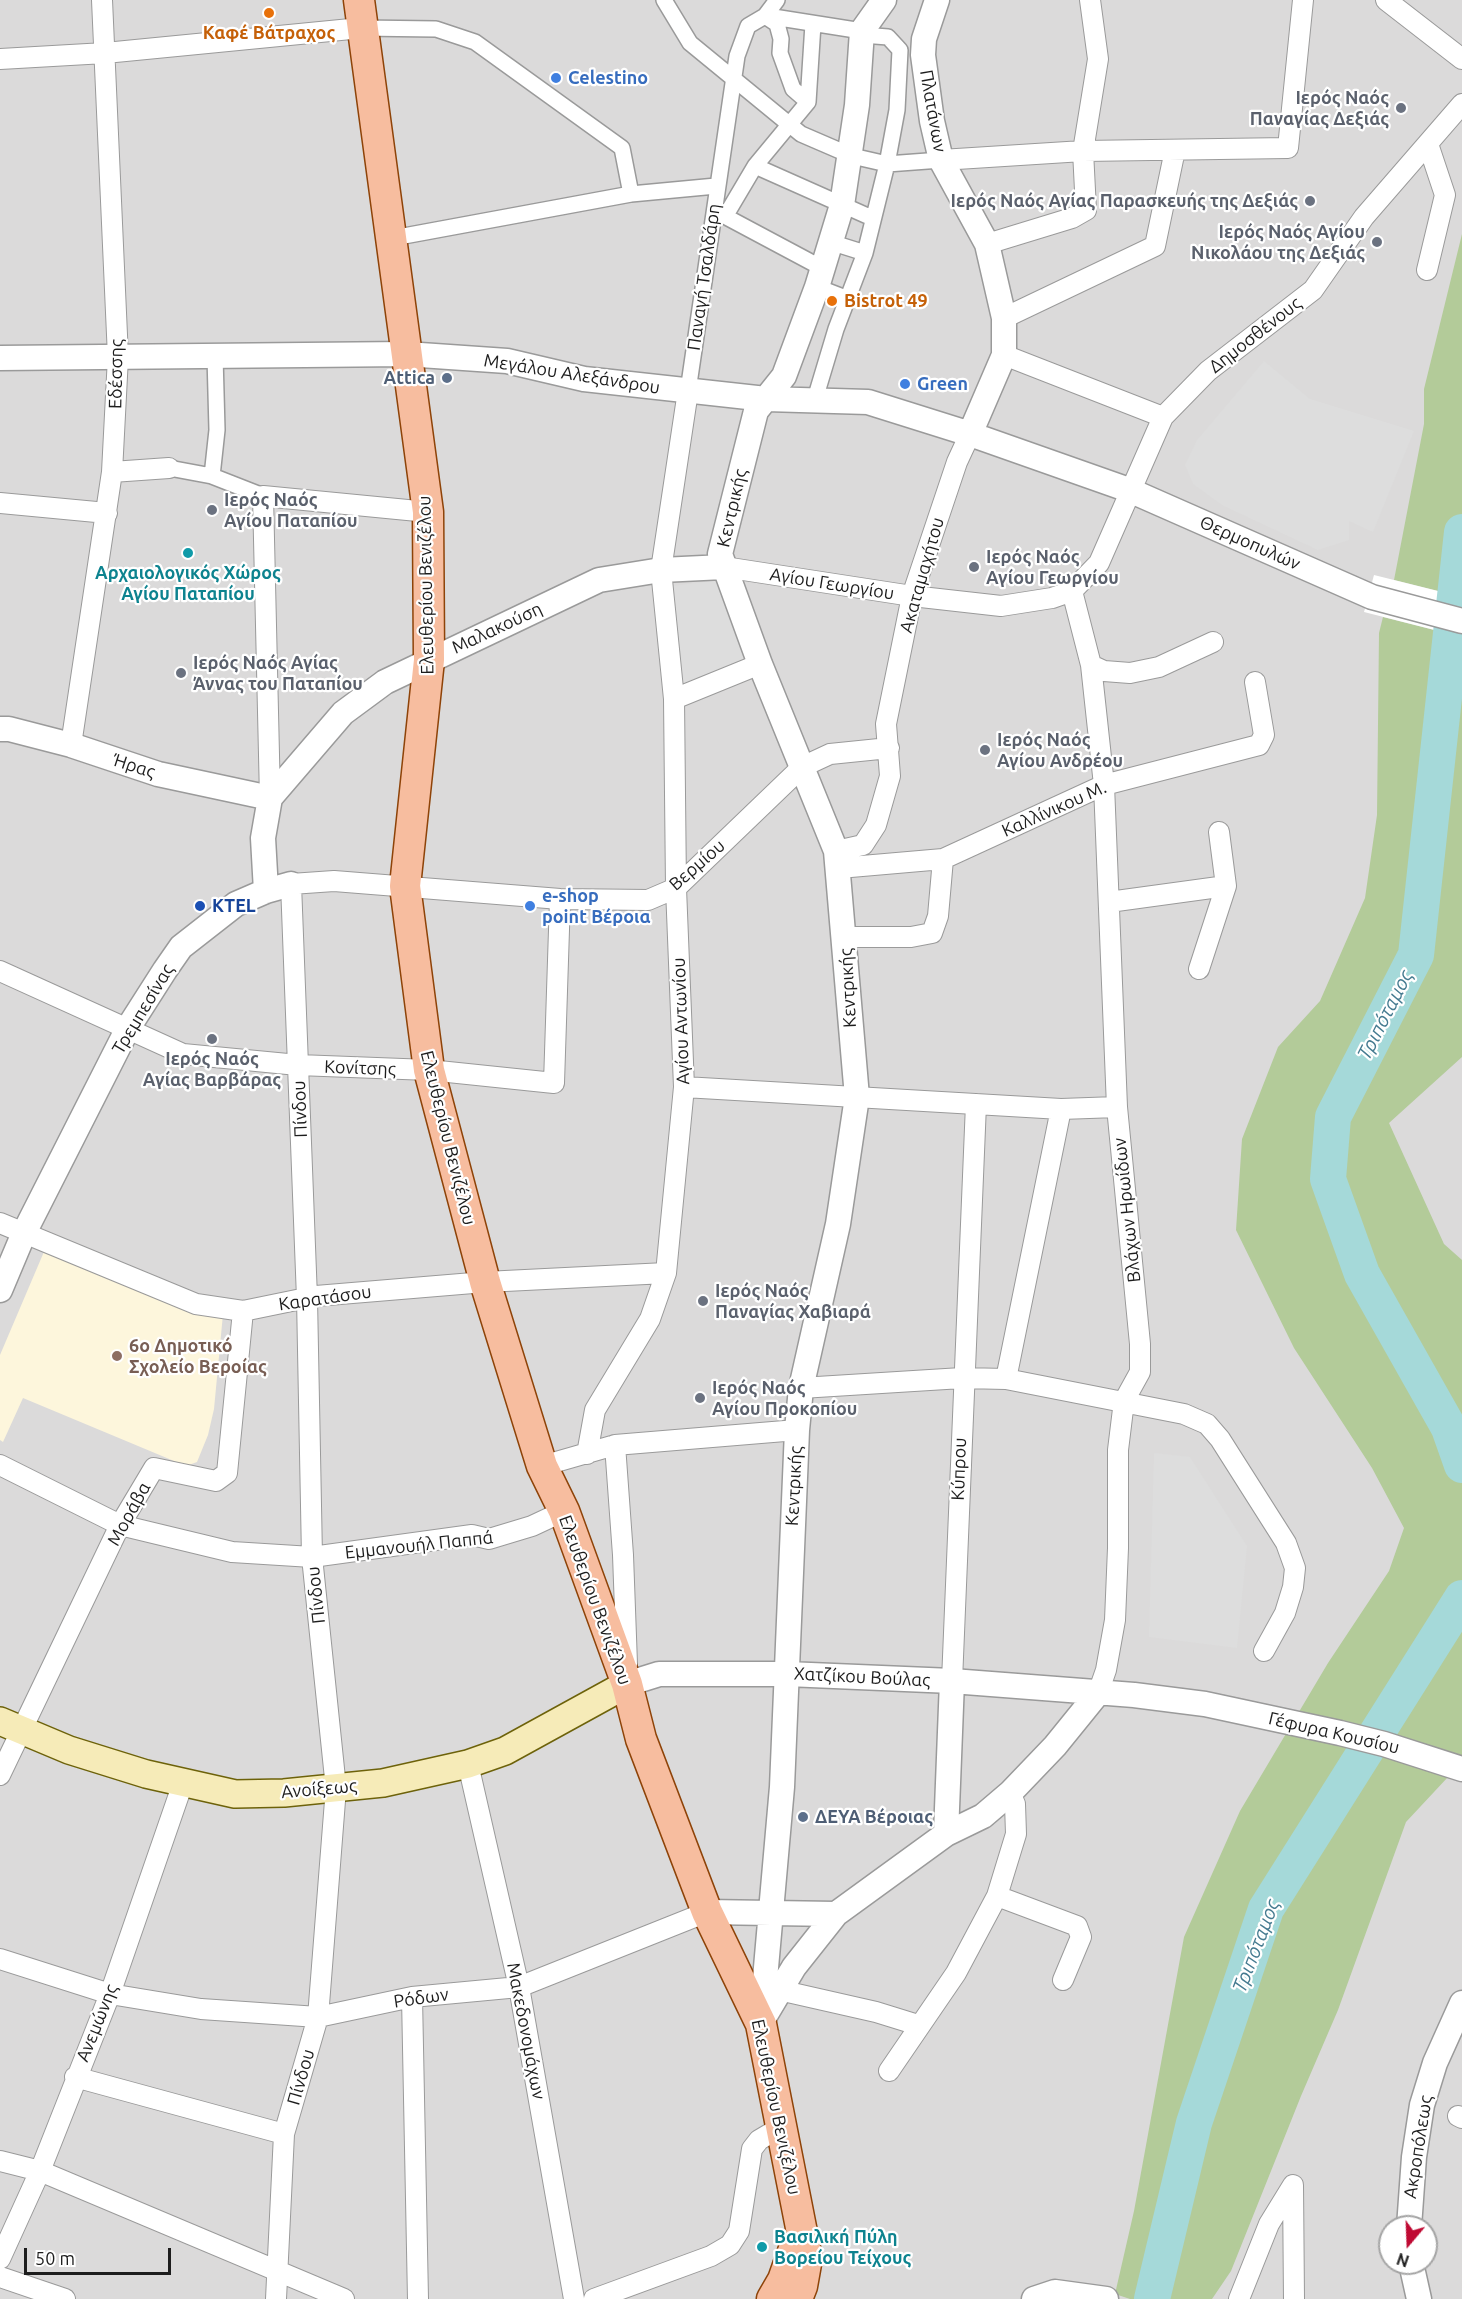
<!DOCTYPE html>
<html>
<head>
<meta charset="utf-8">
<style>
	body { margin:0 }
	#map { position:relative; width:1462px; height:2299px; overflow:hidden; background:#ede8e3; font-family:Ubuntu,sans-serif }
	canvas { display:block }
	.north { position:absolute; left:1378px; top:2215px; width:60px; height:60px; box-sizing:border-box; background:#fff; border:2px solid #a5a5a5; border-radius:50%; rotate:199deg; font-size:16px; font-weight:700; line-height:24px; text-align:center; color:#1d1d1d }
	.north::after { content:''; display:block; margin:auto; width:21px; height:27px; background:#bf0a33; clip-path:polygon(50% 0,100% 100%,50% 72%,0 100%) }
	.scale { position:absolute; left:24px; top:2248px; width:147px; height:27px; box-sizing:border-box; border:3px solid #1d1d1d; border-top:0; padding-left:8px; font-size:18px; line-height:21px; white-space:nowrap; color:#1d1d1d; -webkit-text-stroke:4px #fff; paint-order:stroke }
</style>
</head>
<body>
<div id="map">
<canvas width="1462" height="2299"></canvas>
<div class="north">N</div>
<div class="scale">50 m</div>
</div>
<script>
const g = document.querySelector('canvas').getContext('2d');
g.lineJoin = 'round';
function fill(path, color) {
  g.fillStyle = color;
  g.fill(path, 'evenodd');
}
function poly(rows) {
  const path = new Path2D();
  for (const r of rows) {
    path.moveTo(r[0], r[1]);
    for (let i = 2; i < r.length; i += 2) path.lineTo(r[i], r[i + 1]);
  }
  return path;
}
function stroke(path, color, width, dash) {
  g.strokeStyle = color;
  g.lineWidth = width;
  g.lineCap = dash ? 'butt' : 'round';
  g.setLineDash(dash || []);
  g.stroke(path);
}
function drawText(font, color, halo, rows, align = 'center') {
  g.font = font + ' Ubuntu,sans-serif';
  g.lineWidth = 4.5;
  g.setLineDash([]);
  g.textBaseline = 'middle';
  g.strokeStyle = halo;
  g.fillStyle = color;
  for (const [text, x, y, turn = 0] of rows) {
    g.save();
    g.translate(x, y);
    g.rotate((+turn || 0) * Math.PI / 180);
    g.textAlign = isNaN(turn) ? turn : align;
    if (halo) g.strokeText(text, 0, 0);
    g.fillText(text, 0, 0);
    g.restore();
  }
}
const residential = poly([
	[0,0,1462,0,1462,2299,0,2299],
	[1390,2227,1426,2227,1426,2263,1390,2263]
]);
const education = poly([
	[46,1247,223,1314,214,1409,208,1435,197,1462,186,1466,23,1398,3,1442,0,1440,0,1355]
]);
const forest = poly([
	[1462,234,1462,597,1394,580,1424,424,1424,389],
	[1383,617,1462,637,1462,1057,1389,1123,1444,1244,1462,1260,1462,1762,1406,1822,1338,2010,1301,2096,1231,2271,1212,2299,1130,2299,1115,2294,1134,2211,1184,1937,1240,1811,1328,1663,1389,1571,1404,1528,1372,1468,1294,1348,1236,1230,1242,1139,1278,1047,1320,1001,1365,898,1377,815,1379,633]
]);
const parking = poly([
	[1264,361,1310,399,1414,431,1373,532,1349,521,1349,540,1318,550,1222,505,1193,484,1185,465,1197,440],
	[728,579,757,656,680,689,673,586],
	[1154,1453,1190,1457,1247,1546,1237,1648,1149,1637]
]);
const pier = poly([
	[1374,575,1462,597,1462,637,1364,612]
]);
const river = poly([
	[1462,532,1416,955,1333,1117,1328,1179,1362,1274,1449,1428,1462,1465],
	[1152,2299,1194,2123,1266,1909,1462,1598]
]);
const pedestrian = poly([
	[664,0,690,43,801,134,852,156,887,164,941,160],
	[765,16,777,24,781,39,780,53,793,89,808,102],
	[767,16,862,31],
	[361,28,436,29,475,42,622,148,631,194],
	[755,166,872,218],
	[717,212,822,268],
	[726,215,755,166,808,102,813,24],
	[393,238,631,194,716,186],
	[830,242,865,253],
	[817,287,848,299],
	[688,391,737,56,748,26,765,16,777,0],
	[815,399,836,329,865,253,887,164,897,110,900,50,888,37,862,35],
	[169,468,212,476,263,496],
	[212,476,217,430,215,356]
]);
const minor = poly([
	[1386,0,1462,59],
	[0,59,105,53,361,28],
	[941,160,1083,151,1288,148,1303,0],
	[987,244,1072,218,1086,210,1083,151,1098,59,1090,0],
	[1427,270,1445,195,1428,144],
	[1004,318,1155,246,1175,150],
	[1004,355,1163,417],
	[112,472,169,468],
	[0,503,107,513],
	[724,567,912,596,1001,606,1052,598,1072,591,1099,563,1163,417,1208,371,1313,290,1364,217,1462,104],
	[1072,591,1091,665,1104,785,1117,1107,1140,1344,1140,1372,1124,1401,1118,1450,1118,1548,1115,1620,1106,1670,1098,1693],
	[1091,665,1104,671,1130,673,1159,667,1213,642],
	[674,699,760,664],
	[71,745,112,472,118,357,102,0],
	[270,798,263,496,428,512],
	[836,851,863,845,876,825,890,776,886,724,912,596,957,462,970,434],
	[839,868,943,859,1104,785,1259,745,1264,735,1255,682],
	[1109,902,1226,886],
	[844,937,911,937,932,933,938,916,943,859],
	[1199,969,1226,886,1219,832],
	[0,971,183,1054,298,1065,429,1070,554,1083,560,899],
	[684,1087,1061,1109,1117,1107],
	[0,1223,196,1304,243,1311,316,1296,485,1282,666,1273],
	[1006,1379,1061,1109],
	[801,1388,962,1378,1006,1379,1184,1414,1207,1424,1220,1439,1286,1543,1295,1568,1293,1587,1285,1613,1264,1651],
	[615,1445,623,1555,627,1664],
	[587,1454,595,1410,650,1319,666,1273,684,1087,676,888,674,699,661,570,688,391],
	[0,1465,120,1525,232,1552,312,1557,472,1535,489,1539,532,1526,564,1511],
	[542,1466,615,1445,797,1430],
	[952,1681,976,1104],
	[468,1764,519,1987,574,2299],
	[0,1775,120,1525,154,1468,216,1481,227,1473,243,1311],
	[997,1896,1077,1926,1081,1937,1063,1980],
	[0,1959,110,1994,201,2009,318,2017,412,1997,519,1987,707,1912],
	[779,1990,876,2012,918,2025],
	[412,1997,418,2299],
	[889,2071,956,1973,997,1896,1016,1834,1015,1804,1010,1793],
	[75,2077,284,2134],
	[1458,2116,1462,2118],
	[0,2161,40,2171,344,2299],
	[0,2259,40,2171,110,1994,183,1783],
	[0,2277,65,2299],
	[276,2299,284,2134,318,2017,336,1788,312,1557,307,1298,291,884,334,881,560,899,648,900,676,888,802,767,830,754,889,748],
	[594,2299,711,2256,730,2245,739,2231,752,2149,759,2140,781,2127],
	[1239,2299,1269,2224,1293,2185,1294,2299]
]);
const tertiary = poly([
	[937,0,924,39,923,55,932,121,941,160,987,244,1004,318,1004,355,970,434],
	[0,358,406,354,507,361,584,379,766,399,868,402,970,434,1129,490,1372,597,1462,621],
	[0,729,9,729,71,745,158,774,270,798],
	[266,891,263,838,270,798,343,713,385,682,599,580,661,570,724,567],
	[0,1290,24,1233,128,1028,165,970,181,947,236,904,266,891,291,884],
	[627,1684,659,1674,787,1674,952,1681,1134,1695,1205,1704,1340,1733,1384,1744,1462,1769],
	[946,1834,952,1681],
	[707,1912,836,1914],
	[766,2014,794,1967,836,1914,946,1834,983,1816,1010,1793,1055,1746,1098,1693],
	[761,2024,782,1787,797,1430,801,1388,838,1224,857,1097,836,851,760,664,720,554,756,411,784,376,817,287,842,205,857,105,862,31,884,0],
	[1409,2227,1414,2157,1422,2105,1435,2063,1462,2003],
	[1411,2263,1419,2299],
	[1034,2299,1055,2292,1106,2299]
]);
const secondary = poly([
	[0,1721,69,1750,146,1774,235,1794,284,1793,383,1783,468,1764,505,1751,627,1684]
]);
const primary = poly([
	[359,0,428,512,429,660,405,886,429,1070,485,1282,542,1466,564,1511,627,1684,641,1739,707,1912,761,2024,807,2258,802,2286,797,2299],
	[772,2299,783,2280,795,2246]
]);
const markers = [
	[269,13,6,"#e8710a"],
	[556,78,6,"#3f7fe0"],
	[1401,108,6,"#6b7280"],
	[1310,201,6,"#6b7280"],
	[1377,242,6,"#6b7280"],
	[832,301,6,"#e8710a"],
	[447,378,6,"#5c6f8a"],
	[905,384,6,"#3f7fe0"],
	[212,510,6,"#6b7280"],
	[188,553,6,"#0f9aa8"],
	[974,567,6,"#6b7280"],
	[181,673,6,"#6b7280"],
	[985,750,6,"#6b7280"],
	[200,906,6,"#1a4fb4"],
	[530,906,6,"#3f7fe0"],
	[212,1039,6,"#6b7280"],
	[703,1301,6,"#6b7280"],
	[117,1356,6,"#8d6e63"],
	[700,1398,6,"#6b7280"],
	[803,1817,6,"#5c6f8a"],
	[762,2247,6,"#0f9aa8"]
];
const foodNames = [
	["Καφέ Βάτραχος",269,33],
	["Bistrot 49",844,301,"left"]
];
const shopNames = [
	["Celestino",568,78],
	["Green",917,384],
	["e-shop",542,896],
	["point Βέροια",542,917]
];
const worshipNames = [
	["Ιερός Ναός",1389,98,"right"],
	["Παναγίας Δεξιάς",1389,119,"right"],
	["Ιερός Ναός Αγίας Παρασκευής της Δεξιάς",1298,201,"right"],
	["Ιερός Ναός Αγίου",1365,232,"right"],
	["Νικολάου της Δεξιάς",1365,253,"right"],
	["Ιερός Ναός",224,500],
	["Αγίου Παταπίου",224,521],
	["Ιερός Ναός",986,557],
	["Αγίου Γεωργίου",986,578],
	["Ιερός Ναός Αγίας",193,663],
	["Άννας του Παταπίου",193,684],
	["Ιερός Ναός",997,740],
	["Αγίου Ανδρέου",997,761],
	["Ιερός Ναός",212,1059,"center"],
	["Αγίας Βαρβάρας",212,1080,"center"],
	["Ιερός Ναός",715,1291],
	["Παναγίας Χαβιαρά",715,1312],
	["Ιερός Ναός",712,1388],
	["Αγίου Προκοπίου",712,1409]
];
const streetNames = [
	["Πλατάνων",933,111,80],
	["Παναγή Τσαλδάρη",704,277,-82],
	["Δημοσθένους",1255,335,-38],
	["Εδέσσης",116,374,-89],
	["Μεγάλου Αλεξάνδρου",572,374,9],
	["Κεντρικής",732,508,-77],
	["Θερμοπυλών",1250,543,24],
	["Ακαταμαχήτου",922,575,-74],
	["Αγίου Γεωργίου",832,584,9],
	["Ελευθερίου Βενιζέλου",426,585,-91],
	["Μαλακούση",497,628,-25],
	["Ήρας",134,766,18],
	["Καλλίνικου Μ.",1054,809,-24],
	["Βερμίου",697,865,-41],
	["Κεντρικής",848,988,-93],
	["Τρεμπεσίνας",143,1009,-59],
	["Αγίου Αντωνίου",681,1021,-92],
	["Κονίτσης",360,1068,2],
	["Πίνδου",300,1109,-92],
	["Ελευθερίου Βενιζέλου",448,1138,76],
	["Βλάχων Ηρωίδων",1127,1210,-96],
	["Καρατάσου",325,1298,-8],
	["Κύπρου",959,1469,-88],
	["Κεντρικής",794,1486,-87],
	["Μοράβα",129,1514,-61],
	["Εμμανουήλ Παππά",419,1545,-6],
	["Πίνδου",316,1595,-96],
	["Ελευθερίου Βενιζέλου",595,1600,70],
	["Χατζίκου Βούλας",862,1677,3],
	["Γέφυρα Κουσίου",1334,1733,13],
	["Ανοίξεως",319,1789,-5],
	["Ρόδων",421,1998,-8],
	["Ανεμώνης",97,2023,-68],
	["Μακεδονομάχων",526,2031,79],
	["Πίνδου",301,2077,-74],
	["Ελευθερίου Βενιζέλου",776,2107,78],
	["Ακροπόλεως",1418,2147,-81]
];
const serviceNames = [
	["Attica",435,378],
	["ΔΕΥΑ Βέροιας",815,1817,"left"]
];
const cultureNames = [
	["Αρχαιολογικός Χώρος",188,573],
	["Αγίου Παταπίου",188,594],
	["Βασιλική Πύλη",774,2237,"left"],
	["Βορείου Τείχους",774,2258,"left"]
];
const transitNames = [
	["KTEL",212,906]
];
const educationNames = [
	["6ο Δημοτικό",129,1346],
	["Σχολείο Βεροίας",129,1367]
];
const waterNames = [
	["Τριπόταμος",1385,1015,-63],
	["Τριπόταμος",1256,1946,-69]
];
fill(residential, '#dbdada');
fill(education, '#fdf6dc');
fill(forest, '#b3cb99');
fill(parking, '#ddd');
fill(pier, '#fff');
stroke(river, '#a5d9d9', 36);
stroke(pedestrian, '#9a9a9a', 18);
stroke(minor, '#9a9a9a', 22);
stroke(tertiary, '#9a9a9a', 27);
stroke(secondary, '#6d620a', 30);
stroke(primary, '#8e4308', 33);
stroke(pedestrian, '#fff', 15);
stroke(minor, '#fff', 20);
stroke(tertiary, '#fff', 24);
stroke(secondary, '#f6ebb8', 27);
stroke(primary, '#f7bd9f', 30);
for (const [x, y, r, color] of markers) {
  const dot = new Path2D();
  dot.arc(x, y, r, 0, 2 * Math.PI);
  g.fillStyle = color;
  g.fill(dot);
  stroke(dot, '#fff', 2);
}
drawText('bold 18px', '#c56008', '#fff', foodNames);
drawText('bold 18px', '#366cbe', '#fff', shopNames, 'left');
drawText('bold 18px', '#5b616d', '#fff', worshipNames, 'left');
drawText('18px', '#1d1d1d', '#fff', streetNames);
drawText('bold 18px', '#4e5e75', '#fff', serviceNames, 'right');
drawText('bold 18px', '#0d838f', '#fff', cultureNames);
drawText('bold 18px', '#164399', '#fff', transitNames, 'left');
drawText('bold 18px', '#785e54', '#fff', educationNames, 'left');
drawText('italic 20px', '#457b90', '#fff', waterNames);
</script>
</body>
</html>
